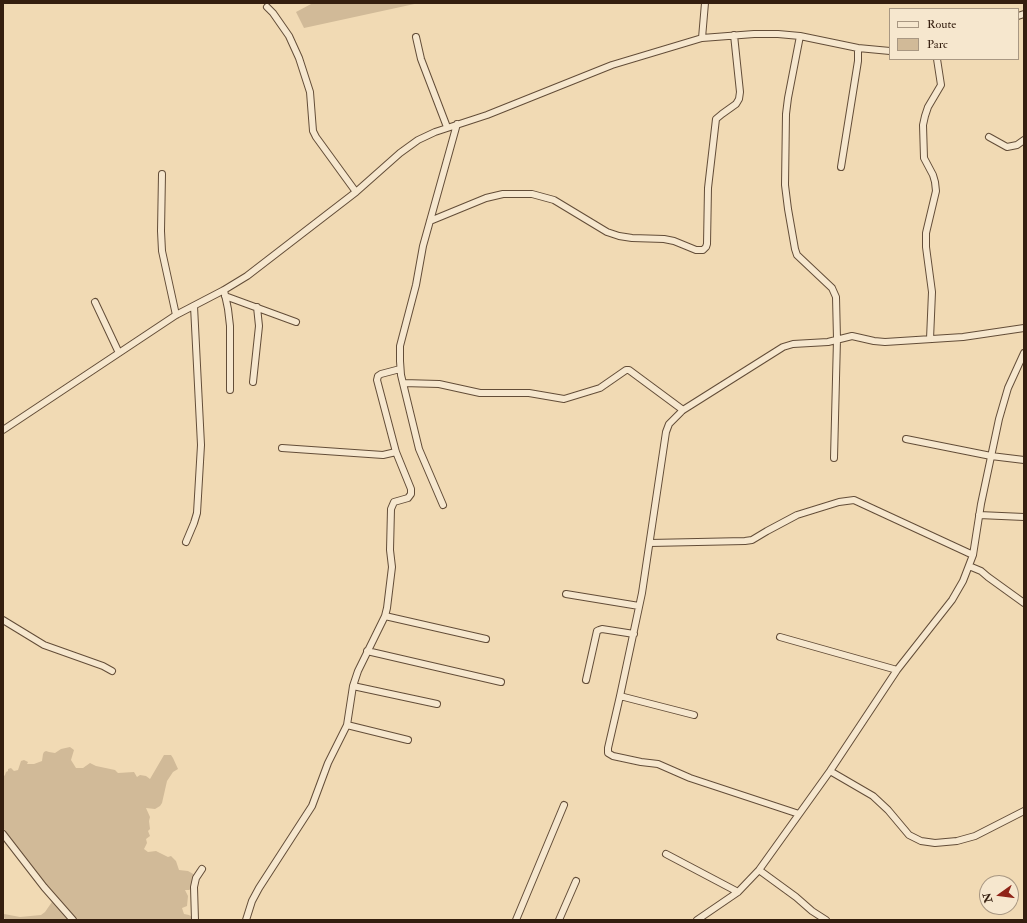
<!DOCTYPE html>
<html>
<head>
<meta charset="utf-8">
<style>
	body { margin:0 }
	#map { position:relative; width:1027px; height:923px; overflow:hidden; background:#f1dab4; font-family:"IM FELL Double Pica",serif }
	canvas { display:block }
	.frame { position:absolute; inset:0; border:4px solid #341e0f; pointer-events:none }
	.legend { position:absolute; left:889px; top:8px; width:130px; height:52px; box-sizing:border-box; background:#f6e7ce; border:1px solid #a89782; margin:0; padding:5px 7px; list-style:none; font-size:12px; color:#341e0f }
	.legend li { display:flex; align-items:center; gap:8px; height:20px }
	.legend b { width:20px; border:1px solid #a89782 }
	.north { position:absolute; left:979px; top:875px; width:40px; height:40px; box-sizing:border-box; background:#f6e7ce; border:1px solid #a89782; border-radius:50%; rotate:256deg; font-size:11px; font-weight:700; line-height:16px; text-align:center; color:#341e0f }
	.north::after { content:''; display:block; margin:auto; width:14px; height:18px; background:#8f2418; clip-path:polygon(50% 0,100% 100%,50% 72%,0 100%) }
</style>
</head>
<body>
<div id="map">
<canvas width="1027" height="923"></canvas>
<div class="frame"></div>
<ul class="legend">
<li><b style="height:5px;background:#f6e7ce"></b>Route</li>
<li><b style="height:11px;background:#d1ba98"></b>Parc</li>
</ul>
<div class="north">N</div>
</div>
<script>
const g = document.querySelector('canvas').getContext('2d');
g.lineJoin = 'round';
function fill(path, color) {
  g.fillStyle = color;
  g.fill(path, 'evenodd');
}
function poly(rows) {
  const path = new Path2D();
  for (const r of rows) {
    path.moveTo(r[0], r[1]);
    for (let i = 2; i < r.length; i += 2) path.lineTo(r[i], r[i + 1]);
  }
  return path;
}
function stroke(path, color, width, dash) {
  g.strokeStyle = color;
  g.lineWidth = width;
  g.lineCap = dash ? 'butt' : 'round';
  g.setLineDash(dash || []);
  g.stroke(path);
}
const green = poly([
	[313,3,419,3,304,28,296,12],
	[70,747,74,750,71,760,76,768,83,768,90,763,96,766,115,770,118,773,134,772,137,777,140,775,146,776,150,779,164,755,171,755,173,758,178,769,173,772,167,781,162,803,160,806,155,809,146,808,150,817,149,821,150,829,148,831,150,836,146,839,147,843,144,849,148,852,156,851,168,857,171,856,176,861,179,870,188,871,195,875,194,887,189,890,185,890,188,896,187,906,182,908,184,914,189,915,192,917,191,920,3,920,5,918,3,917,3,915,4,914,20,917,41,915,45,912,54,899,55,895,33,868,3,828,3,777,5,775,6,772,8,771,8,769,11,768,14,771,18,770,21,761,24,760,28,762,27,764,34,764,42,761,43,754,44,752,46,751,49,752,55,753,61,749]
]);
const minor = poly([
	[267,7,273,13,289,36,299,58,310,92,313,131,316,137,356,192],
	[1018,16,1024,14],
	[800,36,788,98,786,114,785,185,788,209,795,249,797,255,832,288,836,297,837,339,834,458],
	[416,37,421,59,447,127],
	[702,38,705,3],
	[989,137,1007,147,1017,145,1024,140],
	[841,167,858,61,858,48],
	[162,174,161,231,162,251,176,315],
	[430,221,486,198,503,194,532,194,554,200,607,232,619,236,632,238,664,239,674,241,696,250,703,250,706,247,707,244,708,188,716,119,722,114,736,104,739,99,740,92,734,35],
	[224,290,228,309,230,326,230,390],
	[225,296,296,322],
	[95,302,119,353],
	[930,339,932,292,926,247,926,233,936,191,935,182,933,175,924,158,923,125,925,116,928,107,941,85,937,59],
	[253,382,259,326,257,307],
	[403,383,439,384,480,393,529,393,564,399,600,388,626,370,629,370,683,410],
	[3,430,176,315,224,290,247,276,356,192,400,153,418,140,435,132,487,115,612,65,702,38,754,34,778,34,800,36,858,48,890,51],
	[906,439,991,456,1024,460],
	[282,448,383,455,396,452],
	[443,505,419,449,401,375,400,361,400,346,416,285,423,246,457,124],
	[979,515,1024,517],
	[186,542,194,523,197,513,201,445,194,306],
	[650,543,745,541,752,540,767,531,797,515,839,502,854,500,973,555],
	[969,566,981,571,988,577,1024,603],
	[566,594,639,606],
	[385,616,486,639],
	[3,620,44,645,103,666,112,671],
	[780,637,897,670],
	[367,651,501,682],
	[586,680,597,631,599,630,602,629,634,634],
	[353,686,437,704],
	[620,696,694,715],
	[347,725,408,740],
	[830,771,873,796,888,810,909,835,921,841,935,843,957,841,975,836,1024,811],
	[799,814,690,778,658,764,641,762,613,756,608,753,608,748,620,696,642,593,666,432,669,424,683,410,783,347,793,344,828,342,852,336,874,341,885,342,963,337,1024,328],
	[3,834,44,887,73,920],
	[666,854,738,892],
	[759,870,796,897,812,911,826,920],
	[195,920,194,887,196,878,202,869],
	[246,920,252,901,259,888,312,806,328,763,347,725,353,686,358,671,385,616,387,608,392,567,390,550,391,509,394,502,408,498,411,494,411,489,396,452,377,380,378,376,381,374,400,369],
	[516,920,564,805],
	[559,920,576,881],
	[697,920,738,892,759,870,830,771,897,670,952,600,963,581,973,555,981,504,999,419,1008,388,1024,353]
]);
fill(green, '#d1ba98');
stroke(minor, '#634d38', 8);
stroke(minor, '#f6e7ce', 6);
</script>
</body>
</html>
